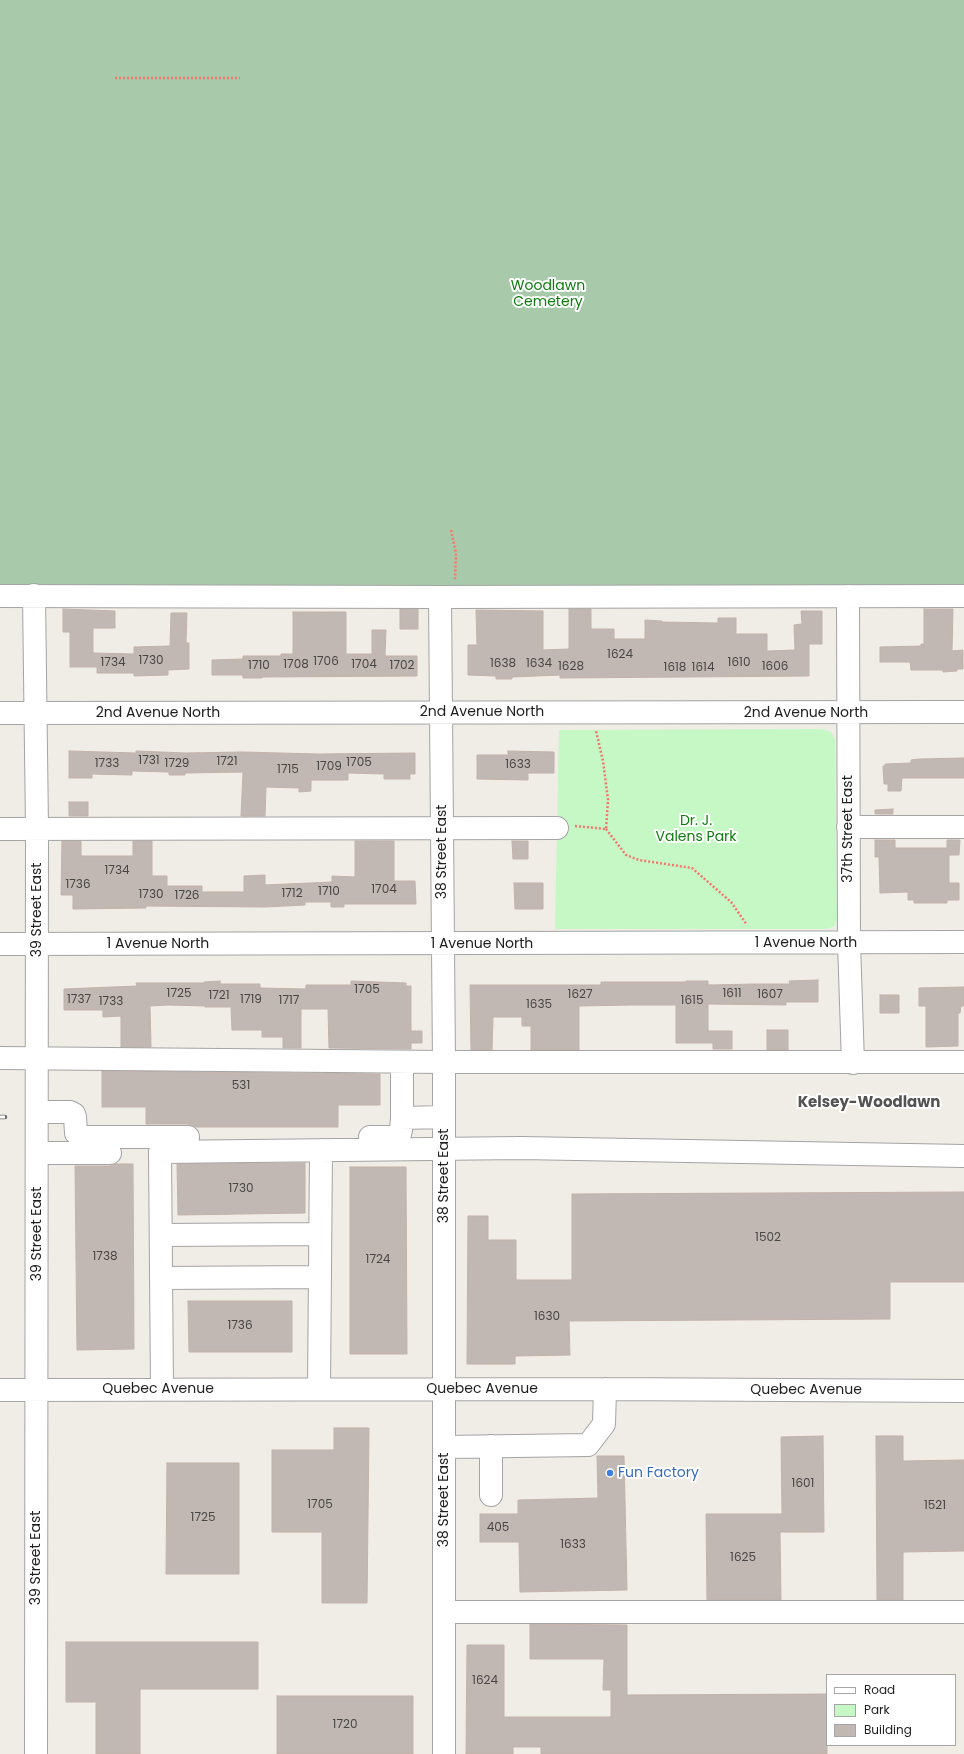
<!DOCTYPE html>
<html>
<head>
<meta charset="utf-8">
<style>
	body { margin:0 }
	#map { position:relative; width:964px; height:1754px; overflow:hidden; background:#f0ece6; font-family:Poppins,sans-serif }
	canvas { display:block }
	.legend { position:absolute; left:826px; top:1674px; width:130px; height:72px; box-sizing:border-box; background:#fff; border:1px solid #a6a6a6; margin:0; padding:5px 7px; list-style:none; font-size:12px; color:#202020 }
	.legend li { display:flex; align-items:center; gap:8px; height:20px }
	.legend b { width:20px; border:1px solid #a6a6a6 }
</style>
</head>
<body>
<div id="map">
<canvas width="964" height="1754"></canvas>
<ul class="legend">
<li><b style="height:5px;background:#fff"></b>Road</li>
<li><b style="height:11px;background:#c5f8c5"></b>Park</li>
<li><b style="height:11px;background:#c1b8b3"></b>Building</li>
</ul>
</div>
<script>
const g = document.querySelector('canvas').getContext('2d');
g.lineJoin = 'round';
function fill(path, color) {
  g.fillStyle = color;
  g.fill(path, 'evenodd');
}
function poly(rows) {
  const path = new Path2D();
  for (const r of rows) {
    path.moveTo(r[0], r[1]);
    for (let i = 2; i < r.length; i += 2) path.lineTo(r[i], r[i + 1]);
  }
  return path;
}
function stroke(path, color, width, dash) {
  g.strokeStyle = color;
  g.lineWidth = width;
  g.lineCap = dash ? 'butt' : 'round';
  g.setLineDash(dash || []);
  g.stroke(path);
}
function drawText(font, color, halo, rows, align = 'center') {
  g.font = font + ' Poppins,sans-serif';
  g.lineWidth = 4;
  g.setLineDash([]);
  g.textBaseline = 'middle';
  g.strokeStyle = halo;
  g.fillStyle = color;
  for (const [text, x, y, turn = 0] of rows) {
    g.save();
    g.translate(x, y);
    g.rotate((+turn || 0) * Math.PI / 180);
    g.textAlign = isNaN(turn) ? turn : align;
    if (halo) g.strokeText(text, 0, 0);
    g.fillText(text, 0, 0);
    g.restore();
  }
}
const cemetery = poly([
	[0,0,964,0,964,588,0,586]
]);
const park = poly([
	[822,729,831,732,835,739,837,919,835,926,827,929,555,929,559,730]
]);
const building = poly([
	[63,609,115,611,115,628,93,628,93,653,134,654,134,647,170,646,171,613,187,613,186,643,189,643,189,669,168,670,168,675,134,676,134,673,97,673,97,667,70,667,70,632,63,632,63,609],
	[400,609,418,609,418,629,400,629,400,609],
	[569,609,591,609,591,629,614,629,614,639,645,639,645,620,662,621,662,622,718,623,718,618,736,618,736,634,767,634,767,651,795,650,794,625,802,624,801,611,822,611,822,644,809,644,809,676,560,678,560,675,512,677,512,679,496,679,496,676,468,675,468,645,477,645,476,610,543,611,543,650,569,649,569,609],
	[924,609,953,609,952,651,963,650,963,669,957,669,957,671,943,672,943,670,911,670,910,662,880,662,880,647,921,646,921,644,924,644,924,609],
	[293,612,346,612,346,654,372,654,372,630,386,630,385,656,417,656,417,676,262,677,262,678,243,678,243,675,212,675,212,660,243,659,243,656,281,656,281,654,293,654,293,612],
	[69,751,136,753,136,751,185,753,243,752,318,754,415,753,415,774,410,774,410,779,384,779,384,774,348,773,348,780,311,780,311,791,299,792,299,788,266,787,265,816,241,816,243,772,185,773,185,775,169,775,169,772,132,771,132,775,92,774,92,778,69,778,69,751],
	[508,751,554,752,554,773,528,773,528,780,477,779,477,755,508,755,508,751],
	[964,758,964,778,902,778,901,791,888,791,888,784,884,784,883,766,885,766,885,764,911,763,911,760,919,759,964,758],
	[69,802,88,802,88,816,69,816,69,802],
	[893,809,893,814,875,814,875,810,893,809],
	[875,840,895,840,895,848,947,848,947,840,960,840,959,855,949,855,949,883,959,883,959,900,947,900,947,903,914,903,914,900,908,900,908,892,880,893,879,857,875,857,875,840],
	[62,841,81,841,81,856,133,856,133,841,152,841,152,876,167,876,167,886,202,886,202,892,244,892,244,876,265,875,265,885,332,882,332,876,355,877,355,841,394,841,394,881,415,881,416,904,344,904,344,907,331,907,331,902,305,902,305,905,265,907,146,906,146,908,73,909,73,895,61,895,62,841],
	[512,841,528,841,528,859,513,859,512,841],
	[514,883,543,883,543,909,515,909,514,883],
	[818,980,818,1002,786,1002,786,1005,708,1004,708,1031,732,1031,732,1049,713,1049,713,1043,676,1043,676,1005,632,1005,579,1006,579,1050,531,1050,531,1026,522,1026,522,1017,493,1017,492,1050,471,1050,470,985,601,985,601,982,686,982,686,981,708,981,708,985,755,984,790,984,789,981,818,980],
	[220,981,220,984,260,984,260,988,306,989,306,985,351,985,351,981,406,983,406,986,411,986,411,1031,422,1031,422,1043,411,1043,411,1049,329,1048,328,1009,301,1009,301,1048,283,1048,283,1037,262,1037,262,1030,232,1030,231,1007,205,1007,205,1006,168,1005,150,1006,151,1047,121,1047,121,1016,103,1017,103,1010,64,1010,64,989,137,986,136,983,204,983,204,982,220,981],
	[964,987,964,1006,961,1006,960,1013,958,1013,958,1046,926,1047,926,1006,919,1006,919,988,964,987],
	[880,995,899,995,899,1013,880,1013,880,995],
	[767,1030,788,1030,788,1050,767,1050,767,1030],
	[102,1071,380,1074,380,1105,338,1105,338,1127,195,1127,188,1124,146,1124,146,1107,102,1107,102,1071],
	[305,1163,305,1213,178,1215,177,1164,305,1163],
	[116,1164,133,1164,134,1349,77,1350,75,1166,110,1166,116,1164],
	[350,1167,406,1167,407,1354,350,1354,350,1167],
	[964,1192,964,1282,890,1282,890,1319,569,1321,570,1355,515,1356,515,1364,467,1364,468,1216,488,1216,488,1240,516,1240,516,1280,572,1280,572,1194,964,1192],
	[188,1301,292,1301,292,1352,189,1352,188,1301],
	[334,1428,369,1428,367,1603,322,1603,322,1532,272,1532,272,1450,334,1450,334,1428],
	[823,1436,824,1532,780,1532,781,1600,707,1600,706,1514,782,1514,781,1437,823,1436],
	[876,1436,903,1436,903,1461,964,1460,964,1551,903,1552,903,1600,877,1600,876,1436],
	[597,1456,624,1456,627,1590,520,1592,519,1542,480,1542,480,1514,518,1514,518,1500,598,1498,597,1456],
	[167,1463,239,1463,239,1574,166,1574,167,1463],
	[530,1624,627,1625,627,1695,827,1694,827,1754,541,1754,541,1747,513,1747,513,1754,466,1754,467,1645,504,1645,504,1717,611,1717,611,1690,603,1690,604,1659,530,1659,530,1624],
	[66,1642,258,1642,258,1689,140,1689,140,1754,96,1754,96,1702,66,1702,66,1642],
	[277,1696,413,1696,413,1754,277,1754,277,1696]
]);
const path = poly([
	[115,78,240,78],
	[451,530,456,553,455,579],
	[575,826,606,829,608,800,603,761,596,731],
	[606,829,626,855,639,860,692,868,731,902,747,925]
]);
const minor = poly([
	[34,595,37,828,36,1754],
	[0,596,440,597,964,596],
	[848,596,849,943,853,1063],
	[440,597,444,1062,444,1754],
	[0,713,964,712],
	[848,827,964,827],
	[0,829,557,828],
	[0,944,964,942],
	[0,1058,444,1062,964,1062],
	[402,1062,402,1118,443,1117],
	[37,1112,70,1112,74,1114,75,1117,76,1133,82,1137,188,1137],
	[370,1137,395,1137,400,1134,401,1130,402,1118],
	[37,1153,110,1153],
	[161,1235,320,1234],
	[161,1278,320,1277],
	[162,1389,160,1152,521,1148,964,1156],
	[319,1389,321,1150],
	[0,1390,605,1389,964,1391],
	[444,1447,588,1445,604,1424,605,1389],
	[491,1495,491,1446],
	[444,1612,964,1612]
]);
const rail = poly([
	[0,1117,5,1117]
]);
const markers = [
	[610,1473,4,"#3f7fe0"]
];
const numberNames = [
	["1624",620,655],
	["1730",151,661],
	["1706",326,662],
	["1734",113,663],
	["1610",739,663],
	["1638",503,664],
	["1634",539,664],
	["1708",296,665],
	["1704",364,665],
	["1710",259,666],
	["1702",402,666],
	["1628",571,667],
	["1606",775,667],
	["1618",675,668],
	["1614",703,668],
	["1731",149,761],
	["1721",227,762],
	["1705",359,763],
	["1733",107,764],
	["1729",177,764],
	["1633",518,765],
	["1709",329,767],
	["1715",288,770],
	["1734",117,871],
	["1736",78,885],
	["1704",384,890],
	["1710",329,892],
	["1712",292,894],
	["1730",151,895],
	["1726",187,896],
	["1705",367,990],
	["1725",179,994],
	["1611",732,994],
	["1627",580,995],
	["1607",770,995],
	["1721",219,996],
	["1737",79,1000],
	["1719",251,1000],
	["1717",289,1001],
	["1615",692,1001],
	["1733",111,1002],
	["1635",539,1005],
	["531",241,1086],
	["1730",241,1189],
	["1502",768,1238],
	["1738",105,1257],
	["1724",378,1260],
	["1630",547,1317],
	["1736",240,1326],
	["1601",803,1484],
	["1705",320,1505],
	["1521",935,1506],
	["1725",203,1518],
	["405",498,1528],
	["1633",573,1545],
	["1625",743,1558],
	["1624",485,1681],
	["1720",345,1725]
];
const parkNames = [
	["Woodlawn",548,286],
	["Cemetery",548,302],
	["Dr. J.",696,821],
	["Valens Park",696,837]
];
const streetNames = [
	["2nd Avenue North",482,712],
	["2nd Avenue North",158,713],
	["2nd Avenue North",806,713],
	["37th Street East",848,829,-90],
	["38 Street East",442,852,-90],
	["39 Street East",37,910,-90],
	["1 Avenue North",806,943],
	["1 Avenue North",158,944],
	["1 Avenue North",482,944],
	["38 Street East",444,1176,-90],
	["39 Street East",37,1234,-90],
	["Quebec Avenue",158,1389],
	["Quebec Avenue",482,1389],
	["Quebec Avenue",806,1390],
	["38 Street East",444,1500,-90],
	["39 Street East",36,1558,-90]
];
const shopNames = [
	["Fun Factory",618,1473]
];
const neighbourhoodNames = [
	["Kelsey-Woodlawn",869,1103]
];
fill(cemetery, '#a8c9aa');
fill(park, '#c5f8c5');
fill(building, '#c1b8b3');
stroke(building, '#c2b2a9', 1);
stroke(minor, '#a4a4a4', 24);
stroke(path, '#f77571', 2.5, [2, 2]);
stroke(minor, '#fff', 22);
stroke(rail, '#6e6e6e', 4.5);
stroke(rail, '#fff', 3, [9]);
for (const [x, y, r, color] of markers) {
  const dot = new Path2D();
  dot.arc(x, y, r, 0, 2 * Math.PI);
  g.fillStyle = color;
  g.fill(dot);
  stroke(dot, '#fff', 1.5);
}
drawText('12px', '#484645', null, numberNames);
drawText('14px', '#0e7d0f', '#fff', parkNames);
drawText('14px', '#202020', '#fff', streetNames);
drawText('14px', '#366cbe', '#fff', shopNames, 'left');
drawText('bold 15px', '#535353', '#fff', neighbourhoodNames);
</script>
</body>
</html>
